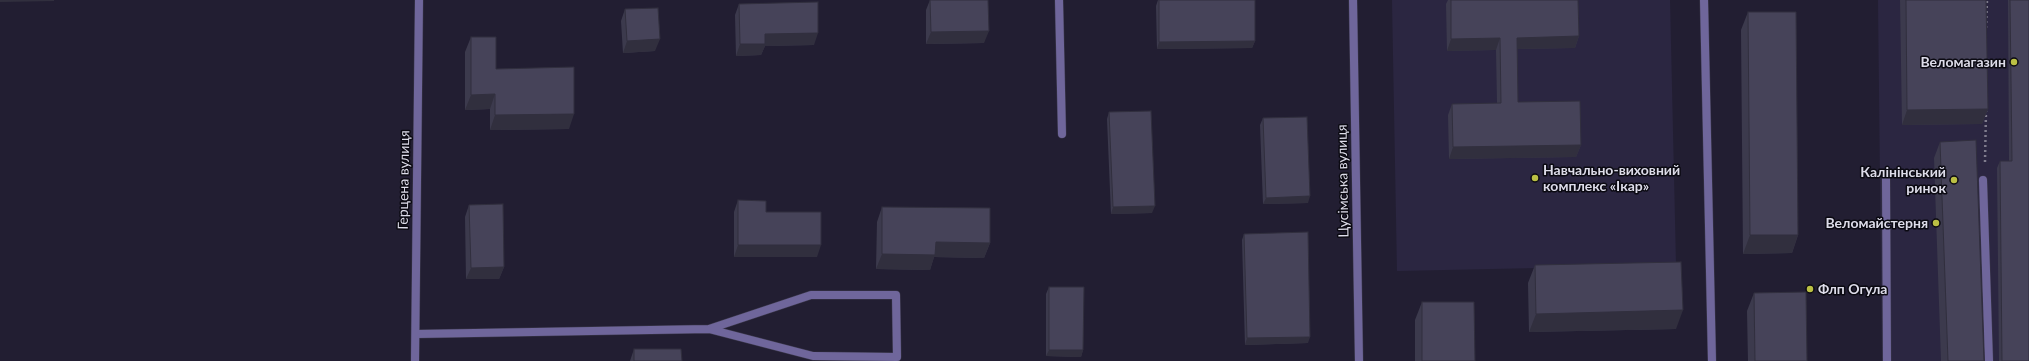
<!DOCTYPE html>
<html>
<head>
<meta charset="utf-8">
<style>
	body { margin:0 }
	canvas { display:block; background:#221e32 }
</style>
</head>
<body>
<canvas width="2029" height="361"></canvas>
<script>
const g = document.querySelector('canvas').getContext('2d');
g.lineJoin = 'round';
function fill(path, color) {
  g.fillStyle = color;
  g.fill(path, 'evenodd');
}
function poly(rows) {
  const path = new Path2D();
  for (const r of rows) {
    path.moveTo(r[0], r[1]);
    for (let i = 2; i < r.length; i += 2) path.lineTo(r[i], r[i + 1]);
  }
  return path;
}
function stroke(path, color, width, dash) {
  g.strokeStyle = color;
  g.lineWidth = width;
  g.lineCap = dash ? 'butt' : 'round';
  g.setLineDash(dash || []);
  g.stroke(path);
}
function drawText(font, color, halo, rows, align = 'center') {
  g.font = font + ' Lato,sans-serif';
  g.lineWidth = 3;
  g.setLineDash([]);
  g.textBaseline = 'middle';
  g.strokeStyle = halo;
  g.fillStyle = color;
  for (const [text, x, y, turn = 0] of rows) {
    g.save();
    g.translate(x, y);
    g.rotate((+turn || 0) * Math.PI / 180);
    g.textAlign = isNaN(turn) ? turn : align;
    if (halo) g.strokeText(text, 0, 0);
    g.fillText(text, 0, 0);
    g.restore();
  }
}
const built = poly([
	[1392,0,1670,0,1676,265,1397,271],
	[1878,0,2029,0,2029,361,1882,361]
]);
const path = poly([
	[1986,28,1987,0],
	[1985,162,1986,111]
]);
const lane = poly([
	[1059,0,1062,134],
	[1704,0,1712,361],
	[1886,178,1887,361],
	[1983,180,1989,361],
	[416,334,709,329,813,356,897,357,896,295,811,295,709,329]
]);
const street = poly([
	[1353,0,1359,361],
	[415,361,419,0]
]);
const wall = poly([
	[930,0,988,0,984,43,926,44,926,10],
	[1158,0,1255,0,1255,41,1252,48,1157,49,1156,6],
	[1448,0,1578,0,1579,36,1575,48,1517,49,1518,102,1581,145,1576,157,1449,159,1448,115,1452,104,1497,103,1496,50,1447,51,1446,4],
	[1900,0,1986,0,1988,109,1982,124,1902,125],
	[2008,0,2029,0,2029,361,1999,361,1997,168,2000,161,2009,161],
	[739,4,814,45,765,46,761,55,736,56,735,15],
	[625,9,655,51,623,53,621,21],
	[1748,12,1798,235,1792,253,1743,254,1741,30],
	[471,37,496,69,569,129,490,130,490,109,465,110,465,52],
	[1109,112,1152,213,1111,214,1107,119],
	[1263,118,1308,203,1263,204,1260,125],
	[1940,142,1984,361,1941,361,1934,158],
	[738,200,766,212,817,257,734,257,734,212],
	[469,205,504,267,499,279,466,279,465,217],
	[882,207,990,243,984,258,934,257,930,270,876,269,877,222],
	[1244,234,1308,343,1245,345,1242,240],
	[1535,265,1676,329,1529,332,1528,283],
	[1049,287,1083,350,1081,357,1046,356,1046,294],
	[1754,293,1807,361,1748,361,1747,311],
	[1422,302,1475,361,1415,361,1415,320],
	[634,349,682,361,630,361]
]);
const shadedWall = poly([
	[0,0,54,0,54,1,0,2],
	[989,31,984,43,926,44,931,32],
	[818,33,814,45,765,46,761,55,736,56,740,44,765,34],
	[1579,36,1575,48,1513,49,1517,38],
	[1500,38,1496,50,1447,51,1451,39],
	[660,39,655,51,623,53,627,41],
	[1255,41,1252,48,1157,49,1159,42],
	[495,94,490,109,465,110,471,95],
	[1988,109,1982,124,1902,125,1907,110],
	[574,114,569,129,490,130,495,115],
	[1581,145,1576,157,1449,159,1453,147],
	[1310,196,1308,203,1263,204,1266,198],
	[1155,206,1152,213,1111,214,1113,207],
	[1750,235,1798,235,1792,253,1743,254],
	[936,242,990,243,984,258,934,257,930,270,876,269,882,254],
	[738,245,821,245,817,257,734,257],
	[504,267,499,279,466,279,471,268],
	[1683,310,1676,329,1529,332,1536,314],
	[1310,337,1308,343,1245,345,1247,338],
	[1049,350,1083,350,1081,357,1046,356]
]);
const building = poly([
	[930,0,988,0,989,31,931,32,930,0],
	[1159,0,1255,0,1255,41,1159,42,1159,0],
	[1451,0,1578,0,1579,36,1517,38,1518,102,1580,101,1581,145,1453,147,1452,104,1501,103,1500,38,1451,39,1451,0],
	[1906,0,1986,0,1988,109,1907,110,1906,0],
	[2010,0,2029,0,2029,361,2002,361,2000,161,2012,161,2010,0],
	[818,2,818,33,765,34,765,44,740,44,739,4,818,2],
	[658,8,660,39,627,41,625,9,658,8],
	[1748,12,1796,12,1798,235,1750,235,1748,12],
	[471,37,496,37,496,69,574,67,574,114,495,115,495,94,471,95,471,37],
	[1151,111,1155,206,1113,207,1109,112,1151,111],
	[1307,117,1310,196,1266,198,1263,118,1307,117],
	[1976,140,1984,361,1948,361,1940,142,1976,140],
	[738,200,766,201,766,212,821,212,821,245,738,245,738,200],
	[503,204,504,267,471,268,469,205,503,204],
	[882,207,990,208,990,243,936,242,935,255,882,254,882,207],
	[1308,232,1310,337,1247,338,1244,234,1308,232],
	[1681,262,1683,310,1536,314,1535,265,1681,262],
	[1049,287,1084,287,1083,350,1049,350,1049,287],
	[1806,292,1807,361,1755,361,1754,293,1806,292],
	[1422,302,1474,302,1475,361,1422,361,1422,302],
	[634,349,681,349,682,361,634,361,634,349]
]);
const markers = [
	[2014,62,4,"#bbc044"],
	[1535,178,4,"#bbc044"],
	[1954,180,4,"#bbc044"],
	[1936,223,4,"#bbc044"],
	[1810,289,4,"#bbc044"]
];
const poiNames = [
	["Веломагазин",2006,62],
	["Навчально-виховний",1543,170,"left"],
	["комплекс «Ікар»",1543,186,"left"],
	["Калінінський",1946,172],
	["ринок",1946,188],
	["Веломайстерня",1928,223],
	["Флп Огула",1818,289,"left"]
];
const streetNames = [
	["Герцена вулиця",404,180,-89],
	["Цусімська вулиця",1343,181,-91]
];
fill(built, '#2b2641');
stroke(lane, '#3c394c', 9);
stroke(street, '#3c394c', 9);
stroke(path, '#7f7c8d', 2.5, [2, 3]);
stroke(lane, '#6f669b', 8);
stroke(street, '#6f669b', 8);
fill(wall, '#3c3a4d');
fill(shadedWall, '#312f3e');
fill(building, '#464359');
stroke(building, '#312f3e', 1);
for (const [x, y, r, color] of markers) {
  const dot = new Path2D();
  dot.arc(x, y, r, 0, 2 * Math.PI);
  g.fillStyle = color;
  g.fill(dot);
  stroke(dot, '#0b0a12', 1.5);
}
drawText('bold 14px', '#dddce9', '#0b0a12', poiNames, 'right');
drawText('14px', '#dddce9', '#0b0a12', streetNames);
</script>
</body>
</html>
